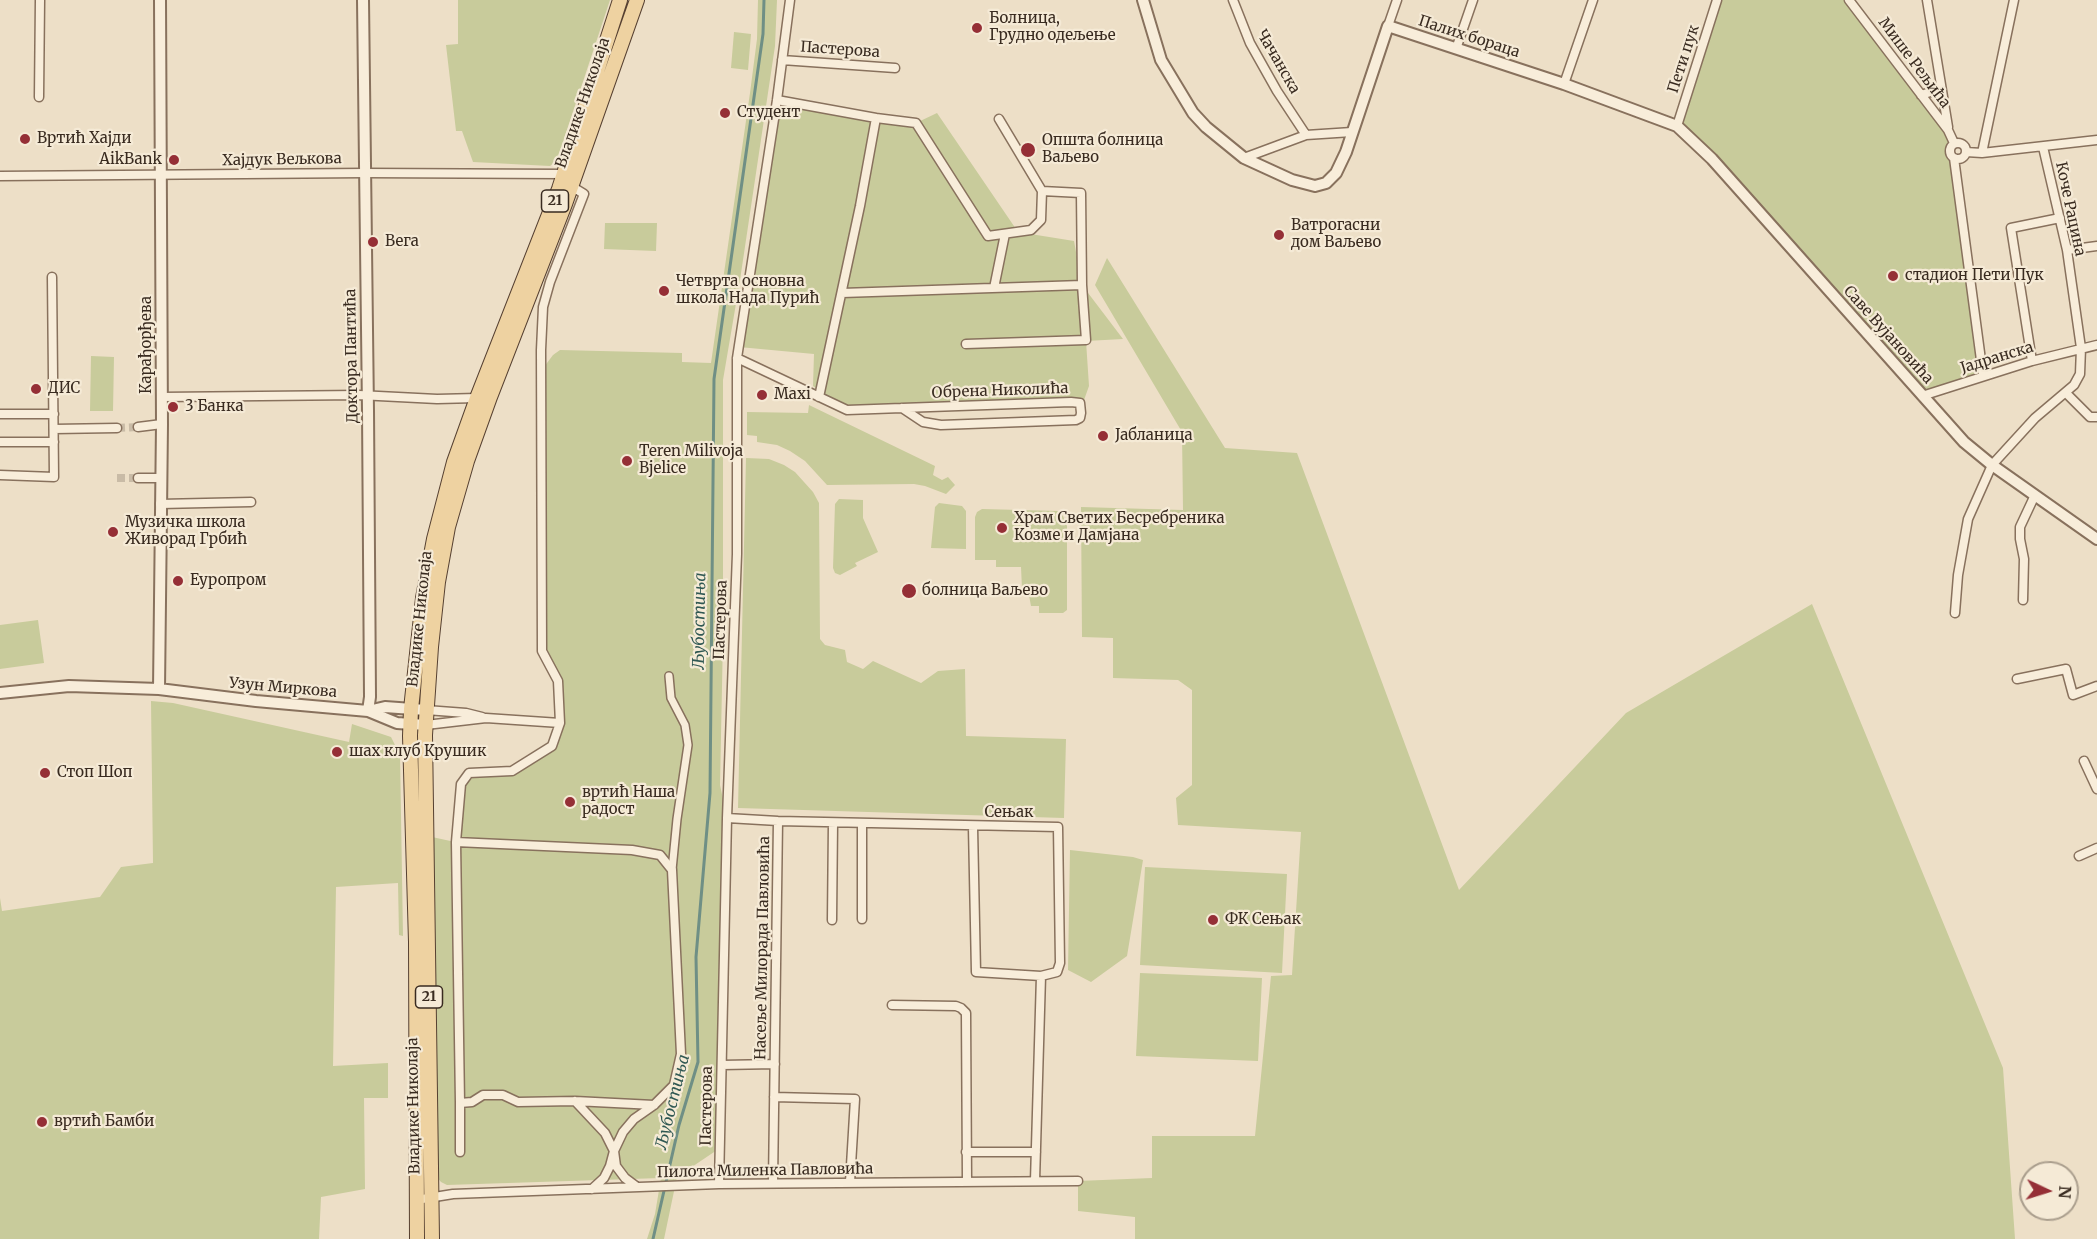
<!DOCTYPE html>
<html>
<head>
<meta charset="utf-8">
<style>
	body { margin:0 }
	#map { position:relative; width:2097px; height:1239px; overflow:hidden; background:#eddfc7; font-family:Merriweather,serif }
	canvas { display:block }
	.north { position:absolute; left:2019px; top:1161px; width:60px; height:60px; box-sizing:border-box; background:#f5ead6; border:2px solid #aa9e8d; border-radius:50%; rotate:94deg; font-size:16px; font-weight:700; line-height:24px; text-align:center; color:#392b20 }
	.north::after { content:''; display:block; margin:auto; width:21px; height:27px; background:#952f36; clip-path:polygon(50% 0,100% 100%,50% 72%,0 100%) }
</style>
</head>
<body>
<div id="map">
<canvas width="2097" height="1239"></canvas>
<div class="north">N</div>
</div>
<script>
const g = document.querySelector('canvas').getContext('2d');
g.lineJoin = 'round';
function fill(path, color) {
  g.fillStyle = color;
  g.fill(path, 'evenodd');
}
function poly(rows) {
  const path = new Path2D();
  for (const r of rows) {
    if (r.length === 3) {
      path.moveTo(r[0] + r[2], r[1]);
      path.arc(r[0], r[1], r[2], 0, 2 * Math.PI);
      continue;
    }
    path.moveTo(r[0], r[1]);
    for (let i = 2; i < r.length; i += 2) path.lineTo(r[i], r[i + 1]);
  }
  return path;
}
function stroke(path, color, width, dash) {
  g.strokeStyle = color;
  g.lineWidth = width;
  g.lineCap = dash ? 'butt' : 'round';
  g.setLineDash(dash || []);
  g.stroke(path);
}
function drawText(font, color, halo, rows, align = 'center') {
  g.font = font + ' Merriweather,serif';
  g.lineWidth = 4.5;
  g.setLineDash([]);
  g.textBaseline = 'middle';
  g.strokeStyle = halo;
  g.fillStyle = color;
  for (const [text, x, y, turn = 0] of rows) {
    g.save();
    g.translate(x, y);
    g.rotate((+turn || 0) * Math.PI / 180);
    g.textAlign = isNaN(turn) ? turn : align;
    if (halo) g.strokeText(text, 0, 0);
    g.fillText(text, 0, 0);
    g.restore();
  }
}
const green = poly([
	[458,0,610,0,557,160,550,166,473,162,462,131,456,131,446,45,458,44],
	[758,0,777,0,775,46,740,280,723,380,723,637,720,785,727,818,720,1148,677,1177,664,1239,647,1239,655,1214,661,1178,447,1185,441,1182,435,1175,432,837,455,842,461,784,469,773,512,771,552,746,560,723,558,681,542,651,541,371,553,355,560,350,682,353,682,362,711,363,750,93,757,39],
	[1717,0,1850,0,1954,143,1950,147,1949,152,1952,157,1983,375,1922,396,1677,126],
	[734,32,751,34,748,70,731,68],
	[777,100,916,123,937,113,1018,232,1074,241,1082,285,1123,339,1086,341,1089,386,1084,400,1080,403,847,410,813,386,814,354,739,347],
	[605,223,657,223,656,251,604,249],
	[1107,258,1225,448,1297,453,1459,890,1626,713,1812,604,2003,1068,2015,1239,1135,1239,1135,1217,1078,1211,1078,1181,1152,1178,1152,1136,1255,1136,1271,976,1292,975,1301,832,1178,825,1176,798,1192,785,1192,690,1178,680,1113,678,1113,638,1082,637,1081,507,1183,510,1182,432,1095,285],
	[91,356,114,357,113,411,90,411],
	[809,405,935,466,933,475,942,480,948,477,955,485,946,494,925,486,914,484,827,485,805,461,790,451,777,445,757,442,757,436,747,435,747,412,808,413],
	[746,458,769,459,784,465,795,472,813,492,819,503,820,639,825,645,845,650,847,662,863,669,873,661,921,683,938,671,965,669,966,736,1066,739,1064,818,738,808],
	[839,499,863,500,863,518,878,552,855,563,857,566,840,575,835,573,833,568,835,504],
	[939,503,962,506,966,511,966,549,931,548,935,507],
	[982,509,1058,511,1063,516,1067,526,1067,610,1063,613,1039,613,1039,606,1031,606,1028,590,1022,589,1021,567,996,567,996,560,975,560,975,517,977,512],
	[38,620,44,663,0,669,0,625],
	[151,701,173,703,349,742,352,724,391,737,400,755,403,936,399,935,398,883,336,887,333,1066,388,1063,388,1098,364,1098,365,1189,321,1197,319,1239,0,1239,0,898,2,911,100,897,121,867,153,863],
	[1070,850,1133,857,1143,860,1127,956,1091,982,1068,970],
	[1145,867,1287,874,1282,973,1140,965],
	[1140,973,1262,978,1258,1061,1136,1056]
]);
const stream = poly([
	[653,1239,679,1125,698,1062,696,957,710,793,714,379,763,34,764,0]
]);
const minorTunnel = poly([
	[117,428,138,427],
	[117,478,138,478]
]);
const pedestrian = poly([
	[669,676,671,698,685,725,688,745,677,819,672,870]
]);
const minor = poly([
	[1233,0,1250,43,1277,91,1306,135],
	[1849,0,1948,130,1954,143],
	[1927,0,1948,127],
	[1388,26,1397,0],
	[1456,49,1473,0],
	[782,60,895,68],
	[1564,84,1593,0],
	[1921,95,1940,89],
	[39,97,40,0],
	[777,100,876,118,860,206,819,397],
	[876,118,916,123,988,236,1031,230,1041,220,1042,191,1081,193,1082,285,1086,340,966,344],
	[999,119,1042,191],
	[1677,126,1717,0],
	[1958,151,8],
	[1966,152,1982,153,2097,140],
	[1982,153,2014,0],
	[1244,158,1306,135,1352,132],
	[1954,158,1983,375],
	[0,176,365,173,564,174],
	[2067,250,2097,246],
	[994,288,1005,234],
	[842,293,1082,285],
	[737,358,847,410,902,408,1071,402,1080,403,1081,413,1080,418,1076,420,941,425,923,422,902,408],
	[2032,361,2011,228,2060,218],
	[2066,393,2090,417,2097,417],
	[1922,396,2032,361,2097,345],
	[162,397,359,395,437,399,477,398],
	[0,414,54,414],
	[138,427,162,424],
	[54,429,117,428],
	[0,442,54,442],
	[0,475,54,477,52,277],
	[138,478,161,478],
	[160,504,251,502],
	[2023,600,2024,559,2020,539,2020,527,2035,495],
	[1955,613,1958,575,1968,519,1992,465,2035,418,2074,385,2080,374,2081,348,2067,250,2043,147],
	[2017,679,2066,669,2073,695,2097,686],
	[426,710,466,713,482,717],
	[426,725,486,718,560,723],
	[2084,761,2097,789],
	[727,818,778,821,1058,827,1060,963,1057,972,1041,976,976,972,973,827],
	[456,842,632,850,660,855,672,870,681,1054,674,1085,654,1105,634,1119,623,1132,614,1151],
	[2079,856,2097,848],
	[862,919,862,824],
	[832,920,833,823],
	[892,1005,956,1006,961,1008,966,1013,967,1181],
	[722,1065,775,1064],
	[774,1097,855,1099,850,1182],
	[575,1101,605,1133,614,1151],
	[460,1103,456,842,461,784,469,773,512,771,552,746,560,723,558,681,542,651,541,350,543,307,550,282,584,194,571,186],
	[460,1152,460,1103,472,1102,483,1095,503,1095,518,1102,575,1101,654,1105],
	[966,1152,1036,1152],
	[1035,1181,1041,976],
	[773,1183,778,821],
	[719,1184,727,818,737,554,737,358,777,100,790,0],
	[592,1189,604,1178,610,1166,614,1151,616,1166,625,1178,637,1187],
	[416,1200,453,1194,719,1184,1078,1181]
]);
const tertiary = poly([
	[363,0,368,410,370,697,368,711],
	[1143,0,1161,60,1193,113,1206,127,1244,158,1292,180,1315,186,1326,183,1336,173,1346,152,1388,26,1564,84,1677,126,1712,159,1964,442,1992,465,2097,539],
	[159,689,162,424,160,0],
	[0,693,69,686,159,689,256,701,368,711,397,723,426,725],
	[368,711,385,707,426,710]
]);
const primary = poly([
	[417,1239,416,942,410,736,411,709,423,598,434,539,454,462,477,398,559,189,620,0],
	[432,1239,425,735,431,647,438,582,448,527,467,461,490,397,565,204,637,0]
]);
const markers = [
	[977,28,6,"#952f36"],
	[725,113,6,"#952f36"],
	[25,139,6,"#952f36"],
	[1028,150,8,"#952f36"],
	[174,160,6,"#952f36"],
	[1279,235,6,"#952f36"],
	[373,242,6,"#952f36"],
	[1893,276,6,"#952f36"],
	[664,291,6,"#952f36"],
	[36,389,6,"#952f36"],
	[762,395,6,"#952f36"],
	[173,407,6,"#952f36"],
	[1103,436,6,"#952f36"],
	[627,461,6,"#952f36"],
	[1002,528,6,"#952f36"],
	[113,532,6,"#952f36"],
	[178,581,6,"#952f36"],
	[909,591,8,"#952f36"],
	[337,752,6,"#952f36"],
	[45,773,6,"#952f36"],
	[570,802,6,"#952f36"],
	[1213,920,6,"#952f36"],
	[42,1122,6,"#952f36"]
];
const shields = [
	[555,201,27],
	[429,997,27]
];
const shieldNames = [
	["21",555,201],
	["21",429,997]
];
const poiNames = [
	["Болница,",989,19],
	["Грудно одељење",989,36],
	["Студент",737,113],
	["Вртић Хајди",37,139],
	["Општа болница",1042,141],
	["Ваљево",1042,158],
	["AikBank",162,160,"right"],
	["Ватрогасни",1291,226],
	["дом Ваљево",1291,243],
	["Вега",385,242],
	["стадион Пети Пук",1905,276],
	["Четврта основна",676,282],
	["школа Нада Пурић",676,299],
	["ДИС",48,389],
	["Maxi",774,395],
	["3 Банка",185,407],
	["Јабланица",1115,436],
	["Teren Milivoja",639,452],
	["Bjelice",639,469],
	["Храм Светих Бесребреника",1014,519],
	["Козме и Дамјана",1014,536],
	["Музичка школа",125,523],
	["Живорад Грбић",125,540],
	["Еуропром",190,581],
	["болница Ваљево",922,591],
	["шах клуб Крушик",349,752],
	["Стоп Шоп",57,773],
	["вртић Наша",582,793],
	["радост",582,810],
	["ФК Сењак",1225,920],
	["вртић Бамби",54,1122]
];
const streetNames = [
	["Палих бораца",1469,37,18],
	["Пастерова",840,50,4],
	["Пети пук",1684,59,-72],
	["Чачанска",1278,62,60],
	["Мише Рељића",1914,63,53],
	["Владике Николаја",583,103,-71],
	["Хајдук Вељкова",282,160,-1],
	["Коче Рацина",2070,209,78],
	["Саве Вујановића",1888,335,48],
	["Карађорђева",147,345,-90],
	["Доктора Пантића",352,356,-91],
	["Јадранска",1997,358,-17],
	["Обрена Николића",1000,391,-2],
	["Владике Николаја",420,619,-84],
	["Пастерова",721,620,-88],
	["Узун Миркова",283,688,5],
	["Сењак",1009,813],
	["Насеље Милорада Павловића",763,948,-89],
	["Владике Николаја",414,1106,-91],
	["Пастерова",707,1106,-89],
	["Пилота Миленка Павловића",765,1171,-1]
];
const waterNames = [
	["Љубостиња",700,621,-89],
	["Љубостиња",673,1102,-76]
];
fill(green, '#c8cb9b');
stroke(stream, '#6f8f85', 3);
stroke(minorTunnel, '#c9bba6', 8, [8, 4]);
stroke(pedestrian, '#88715d', 10);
stroke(minor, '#88715d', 11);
stroke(tertiary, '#88715d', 14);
stroke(primary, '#564031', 16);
stroke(pedestrian, '#f8edda', 7);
stroke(minor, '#f8edda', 8);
stroke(tertiary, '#f8edda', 10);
stroke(primary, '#eed2a1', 14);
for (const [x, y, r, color] of markers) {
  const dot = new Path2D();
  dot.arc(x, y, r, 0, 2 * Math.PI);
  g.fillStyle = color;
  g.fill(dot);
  stroke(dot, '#f5ead6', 2);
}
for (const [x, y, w] of shields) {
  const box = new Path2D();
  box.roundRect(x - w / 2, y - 11, w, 22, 4.5);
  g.fillStyle = '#f5ead6';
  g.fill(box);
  stroke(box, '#392b20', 1.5);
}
drawText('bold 14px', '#392b20', null, shieldNames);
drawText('15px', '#392b20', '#f5ead6', poiNames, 'left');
drawText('15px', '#392b20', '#f5ead6', streetNames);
drawText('italic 16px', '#305853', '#f5ead6', waterNames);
</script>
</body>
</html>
